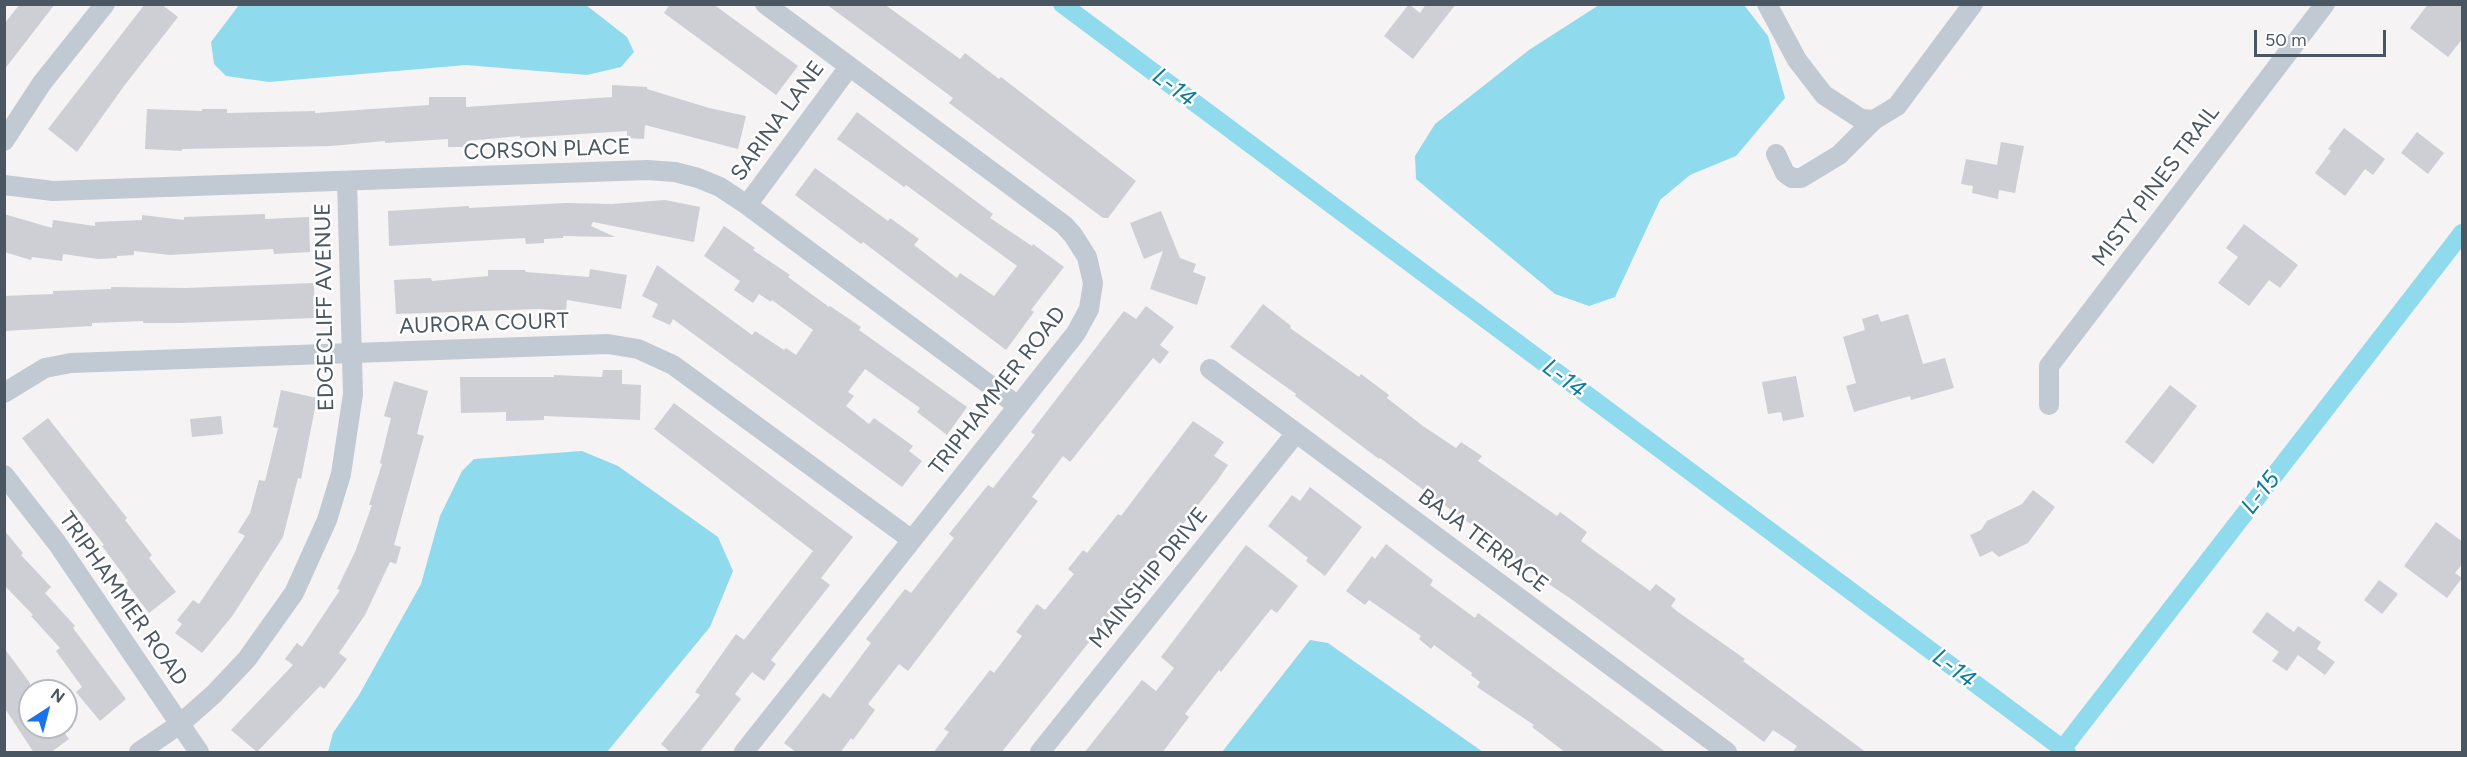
<!DOCTYPE html>
<html>
<head>
<meta charset="utf-8">
<style>
	body { margin:0 }
	#map { position:relative; width:2467px; height:757px; overflow:hidden; background:#f5f3f3; font-family:Figtree,sans-serif }
	canvas { display:block }
	.frame { position:absolute; inset:0; border:6px solid #4a5661; pointer-events:none }
	.north { position:absolute; left:18px; top:679px; width:60px; height:60px; box-sizing:border-box; background:#fff; border:2px solid #b7bbc0; border-radius:50%; rotate:36deg; font-size:16px; font-weight:700; line-height:24px; text-align:center; color:#4a5661 }
	.north::after { content:''; display:block; margin:auto; width:21px; height:27px; background:#1a73e8; clip-path:polygon(50% 0,100% 100%,50% 72%,0 100%) }
	.scale { position:absolute; left:2254px; top:30px; width:132px; height:27px; box-sizing:border-box; border:3px solid #4a5661; border-top:0; padding-left:8px; font-size:18px; line-height:21px; white-space:nowrap; color:#4a5661; -webkit-text-stroke:4px #fff; paint-order:stroke }
</style>
</head>
<body>
<div id="map">
<canvas width="2467" height="757"></canvas>
<div class="frame"></div>
<div class="north">N</div>
<div class="scale">50 m</div>
</div>
<script>
const g = document.querySelector('canvas').getContext('2d');
g.lineJoin = 'round';
function fill(path, color) {
  g.fillStyle = color;
  g.fill(path, 'evenodd');
}
function poly(rows) {
  const path = new Path2D();
  for (const r of rows) {
    path.moveTo(r[0], r[1]);
    for (let i = 2; i < r.length; i += 2) path.lineTo(r[i], r[i + 1]);
  }
  return path;
}
function stroke(path, color, width, dash) {
  g.strokeStyle = color;
  g.lineWidth = width;
  g.lineCap = dash ? 'butt' : 'round';
  g.setLineDash(dash || []);
  g.stroke(path);
}
function drawText(font, color, halo, rows, align = 'center') {
  g.font = font + ' Figtree,sans-serif';
  g.lineWidth = 5;
  g.setLineDash([]);
  g.textBaseline = 'middle';
  g.strokeStyle = halo;
  g.fillStyle = color;
  for (const [text, x, y, turn = 0] of rows) {
    g.save();
    g.translate(x, y);
    g.rotate((+turn || 0) * Math.PI / 180);
    g.textAlign = isNaN(turn) ? turn : align;
    if (halo) g.strokeText(text, 0, 0);
    g.fillText(text, 0, 0);
    g.restore();
  }
}
const water = poly([
	[586,5,627,37,634,52,621,67,587,75,466,65,269,82,226,76,214,64,211,42,239,5],
	[1599,5,1744,5,1768,36,1785,98,1736,156,1690,175,1660,200,1615,297,1589,306,1555,294,1416,179,1415,156,1435,124,1529,50],
	[582,451,618,466,718,537,733,571,710,627,607,752,328,752,333,733,359,695,421,584,440,516,462,471,474,459],
	[1310,640,1328,643,1483,752,1222,752]
]);
const canal = poly([
	[1062,4,2067,752],
	[2060,752,2462,233]
]);
const building = poly([
	[20,4,55,4,4,70,4,24],
	[145,4,161,4,178,17,124,86,77,152,48,129],
	[670,4,713,4,798,66,776,95,664,13],
	[826,4,884,4,960,59,965,53,999,79,1001,77,1136,181,1108,218,1103,218,949,103,953,98],
	[1409,4,1420,13,1426,4,1456,4,1413,59,1384,36],
	[2428,4,2463,4,2463,38,2448,57,2410,28],
	[612,85,647,87,647,89,709,108,746,116,738,149,645,125,644,139,627,138,627,131,520,138,520,136,467,141,467,147,448,147,448,139,385,143,385,141,331,146,182,149,182,151,145,149,147,109,202,111,202,109,227,109,227,113,315,111,315,113,429,105,429,97,466,97,466,107,612,97],
	[857,112,993,214,990,218,1032,246,1033,244,1064,267,1031,310,1034,312,1006,350,863,242,861,244,795,195,815,168,888,221,890,218,919,239,914,245,957,278,960,273,994,296,1017,266,906,185,904,187,837,139],
	[2344,128,2385,159,2373,175,2365,169,2345,196,2315,173,2331,151,2328,149],
	[2417,132,2444,153,2428,174,2401,153],
	[2001,142,2024,146,2015,193,1999,190,1998,199,1972,193,1973,186,1961,184,1966,159,1997,165],
	[665,200,700,207,694,242,593,222,591,226,615,237,563,236,563,238,544,239,544,243,526,244,525,238,389,246,388,211,469,206,469,208,566,203,612,204],
	[1161,211,1180,258,1196,264,1193,272,1206,277,1197,305,1150,289,1163,251,1144,259,1130,223],
	[4,214,52,228,53,220,95,226,95,222,142,220,142,215,184,220,184,217,265,214,265,219,309,217,310,252,274,254,273,249,170,255,134,251,134,255,117,256,117,258,98,259,63,254,62,261,32,257,31,260,4,252],
	[2244,224,2298,265,2280,288,2269,280,2249,306,2218,283,2238,257,2226,248],
	[724,226,755,248,753,250,790,275,788,277,829,307,830,306,861,327,859,330,967,407,947,435,917,412,920,408,865,369,848,392,854,396,846,406,869,424,874,418,913,446,909,451,922,461,902,487,673,319,670,325,652,317,658,304,642,296,657,265,752,335,755,331,784,350,786,348,796,355,813,330,772,300,771,302,759,294,753,303,734,290,740,281,704,256],
	[590,269,627,275,621,309,567,300,566,311,539,309,396,314,394,280,431,278,432,281,488,276,488,270,525,270,526,272,589,277],
	[314,283,315,318,180,323,143,323,143,321,92,323,92,326,4,331,4,296,53,294,53,291,111,289,111,287,186,288],
	[1263,304,1291,326,1290,328,1359,377,1361,374,1389,395,1387,398,1423,426,1456,448,1461,442,1482,456,1478,461,1557,516,1560,512,1587,532,1581,541,1650,591,1656,584,1676,599,1671,606,1678,612,1745,659,1743,661,1867,753,1792,753,1797,746,1773,730,1764,742,1574,601,1521,565,1522,563,1490,538,1425,491,1380,458,1379,459,1295,396,1296,394,1230,347],
	[1146,306,1174,327,1160,345,1169,352,1160,364,1153,358,1070,462,1063,456,1032,497,1038,501,908,671,899,664,868,704,875,710,853,740,851,738,840,753,797,753,784,743,823,693,830,698,871,643,866,639,905,589,911,593,954,538,949,534,988,485,993,488,1035,435,1031,432,1124,311,1136,319],
	[1878,314,1881,322,1908,314,1923,364,1945,358,1954,388,1911,400,1910,396,1854,412,1846,386,1856,383,1843,337,1865,330,1862,319],
	[603,370,622,370,622,384,641,385,640,420,544,416,544,420,506,421,506,412,461,413,460,377,554,377,554,375,602,377],
	[1796,376,1804,417,1783,421,1781,412,1768,414,1762,382],
	[394,381,428,391,417,434,424,436,394,545,401,547,396,564,390,562,365,615,339,653,347,659,324,689,320,686,257,752,231,730,293,665,285,659,297,643,302,647,340,590,337,589,355,552,372,505,369,505,382,464,380,463,391,418,384,416],
	[2170,385,2197,406,2153,464,2125,442],
	[281,390,317,398,301,479,298,478,283,537,233,615,202,653,175,633,182,624,177,620,193,600,199,604,245,536,238,532,250,513,259,480,265,481,278,428,273,427],
	[674,403,853,537,821,578,830,585,771,660,776,664,764,681,752,672,735,694,741,699,699,753,671,753,661,744,700,695,695,692,736,634,744,640,813,551,654,429],
	[221,416,223,434,192,437,190,419],
	[48,418,127,518,125,520,152,555,149,558,176,592,149,613,126,583,128,581,102,546,104,545,22,438],
	[1193,421,1224,442,1214,456,1228,465,1217,481,1001,753,933,753,949,732,944,729,990,670,994,673,1022,636,1016,632,1037,604,1045,610,1074,574,1068,569,1083,550,1087,553,1118,514,1121,516],
	[1310,487,1362,527,1325,576,1306,561,1308,558,1268,526,1292,495,1300,501],
	[2033,490,2055,507,2028,543,1999,557,1992,551,1980,557,1970,535,1981,530,1987,521,2022,504],
	[2436,522,2463,542,2463,563,2455,573,2462,578,2447,598,2404,566],
	[4,530,23,553,21,555,51,587,45,593,75,626,73,628,126,699,100,721,76,692,82,687,56,651,60,648,31,616,33,615,4,585],
	[1386,544,1433,580,1430,585,1475,618,1478,613,1667,753,1566,753,1532,727,1534,725,1477,687,1480,682,1471,675,1472,673,1434,645,1431,649,1419,639,1421,636,1369,600,1365,605,1346,591,1372,556,1375,559],
	[1246,545,1298,586,1277,613,1271,609,1221,672,1219,670,1185,714,1189,717,1162,753,1084,753,1142,680,1156,691,1174,668,1161,657],
	[2379,580,2398,594,2382,614,2364,600],
	[2267,612,2294,632,2298,626,2321,642,2317,649,2335,662,2325,675,2298,655,2287,671,2272,661,2279,652,2252,632],
	[4,648,30,683,30,727,60,727,69,739,50,753,34,753,4,707]
]);
const minor = poly([
	[1767,4,1797,60,1824,95,1861,119,1874,120,1897,106,1973,4],
	[4,141,42,83,105,4],
	[1776,154,1785,173,1792,178,1801,178,1839,155,1874,120],
	[4,185,53,191,647,170,675,172,698,178,720,187,747,205,1018,406],
	[747,205,849,67],
	[1210,369,1727,752],
	[4,393,45,368,71,363,608,344,638,349,673,365,912,540],
	[2049,405,2049,366,2325,4],
	[4,475,57,543,199,752],
	[139,752,180,724,214,694,247,659,294,593,327,520,341,474,353,394,347,181],
	[744,752,1076,333,1089,309,1093,283,1087,257,1073,235,1064,225,765,4],
	[1040,752,1296,433]
]);
const streetNames = [
	["SARINA LANE",778,121,-54],
	["CORSON PLACE",547,150,-2],
	["MISTY PINES TRAIL",2156,186,-53],
	["EDGECLIFF AVENUE",325,307,-91],
	["AURORA COURT",484,324,-2],
	["TRIPHAMMER ROAD",998,391,-52],
	["BAJA TERRACE",1483,541,37],
	["MAINSHIP DRIVE",1149,578,-51],
	["TRIPHAMMER ROAD",123,599,55]
];
const waterNames = [
	["L-14",1174,88,37],
	["L-14",1564,379,37],
	["L-15",2261,493,-52],
	["L-14",1954,669,37]
];
fill(water, '#90daee');
stroke(canal, '#90daee', 18);
fill(building, '#cdcfd5');
stroke(minor, '#c1cad2', 20);
drawText('22px', '#4a5661', '#fff', streetNames);
drawText('italic 24px', '#0c7c9b', '#fff', waterNames);
</script>
</body>
</html>
